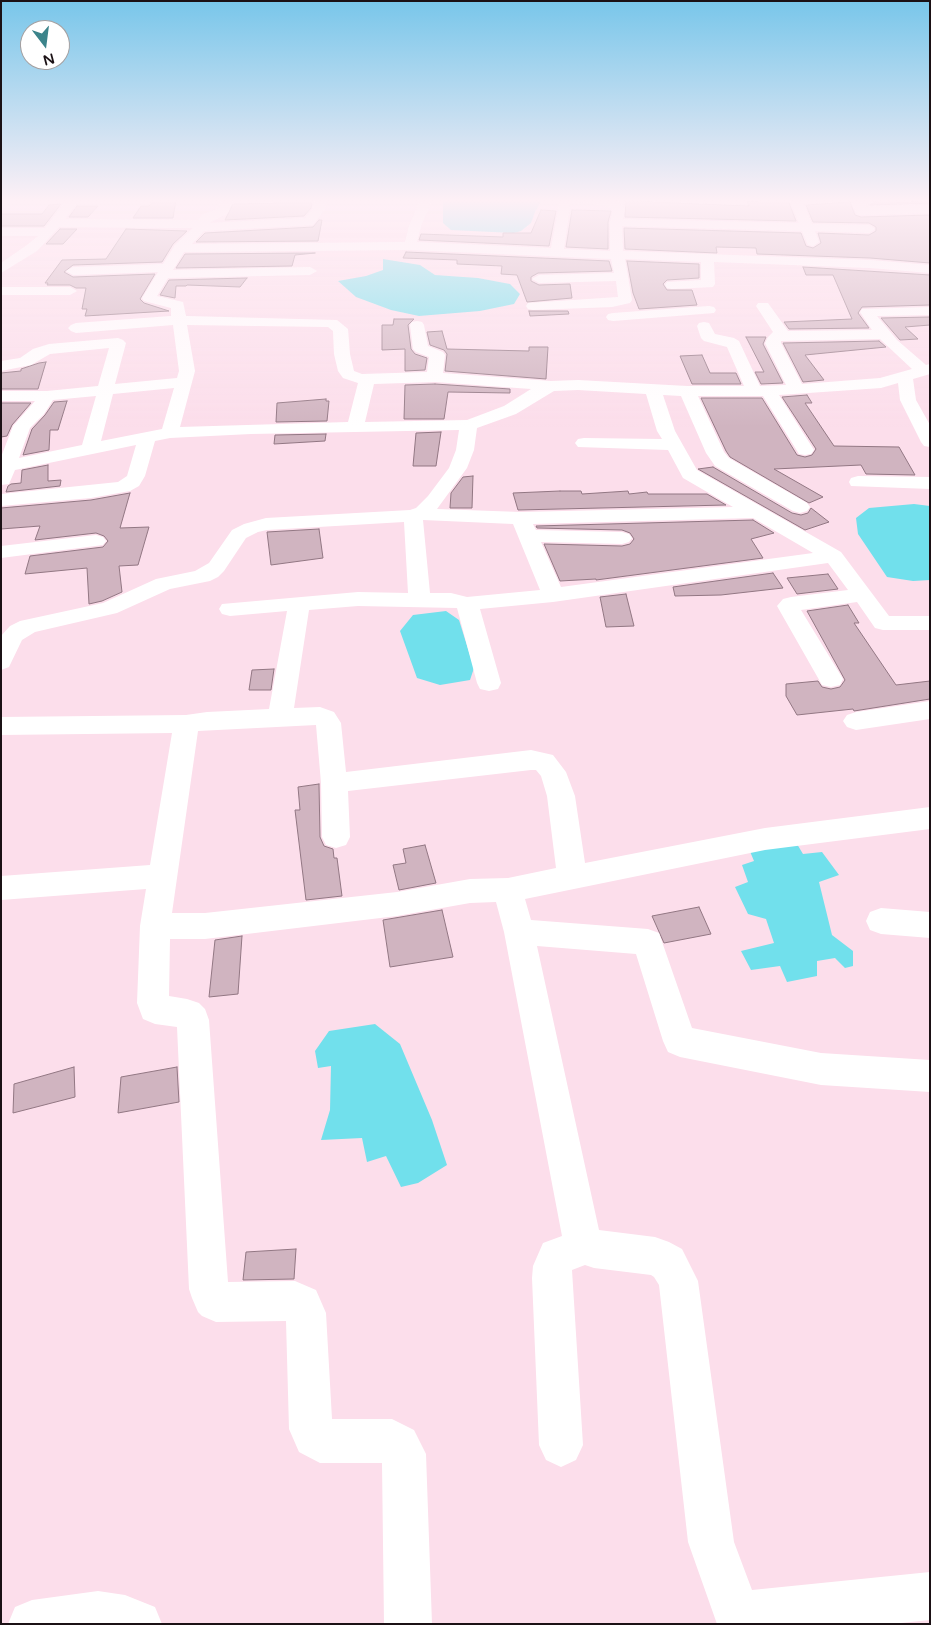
<!DOCTYPE html>
<html>
<head>
<meta charset="utf-8">
<style>
	body { margin:0 }
	#map { position:relative; width:931px; height:1625px; overflow:hidden; background:#fcdeeb; font-family:"Varela Round",sans-serif }
	canvas { display:block }
	.frame { position:absolute; inset:0; border:2px solid #1b1115; pointer-events:none }
	.north { position:absolute; left:20px; top:20px; width:50px; height:50px; box-sizing:border-box; background:#fff; border:1px solid #a4a0a1; border-radius:50%; rotate:165deg; font-size:14px; font-weight:700; line-height:20px; text-align:center; color:#1b1115 }
	.north::after { content:''; display:block; margin:auto; width:18px; height:22px; background:#3c848b; clip-path:polygon(50% 0,100% 100%,50% 72%,0 100%) }
</style>
</head>
<body>
<div id="map">
<canvas width="931" height="1625"></canvas>
<div class="frame"></div>
<div class="north">N</div>
</div>
<script>
const g = document.querySelector('canvas').getContext('2d');
g.lineJoin = 'round';
function fill(path, color) {
  g.fillStyle = color;
  g.fill(path, 'evenodd');
}
function poly(rows) {
  const path = new Path2D();
  for (const r of rows) {
    path.moveTo(r[0], r[1]);
    for (let i = 2; i < r.length; i += 2) path.lineTo(r[i], r[i + 1]);
  }
  return path;
}
function stroke(path, color, width, dash) {
  g.strokeStyle = color;
  g.lineWidth = width;
  g.lineCap = dash ? 'butt' : 'round';
  g.setLineDash(dash || []);
  g.stroke(path);
}
const water = poly([
	[443,200,542,200,535,212,531,223,521,231,514,233,451,230,443,223],
	[383,259,420,265,435,275,478,278,510,284,520,294,514,304,480,311,419,316,391,310,356,297,338,281,366,276,383,270],
	[914,504,930,506,930,580,913,581,887,577,858,534,856,518,869,508],
	[446,611,459,620,474,668,470,680,440,685,417,678,400,631,413,615],
	[797,844,803,854,822,852,839,875,819,882,832,935,853,951,853,966,845,968,835,958,817,961,817,976,787,982,780,966,751,970,741,951,774,943,766,919,748,914,735,887,748,882,742,865,754,861,749,849],
	[375,1024,400,1044,432,1120,447,1165,418,1183,401,1187,386,1156,367,1162,362,1138,321,1140,330,1110,331,1066,318,1068,315,1051,329,1031]
]);
const building = poly([
	[156,200,176,200,173,218,133,218,141,206,149,206,156,200],
	[757,200,788,200,796,221,625,217,626,201,749,206,747,202,759,202,757,200],
	[888,200,893,203,930,201,930,203,870,205,877,201,888,200],
	[850,202,855,215,861,217,930,215,930,263,870,258,757,254,756,248,716,247,717,253,625,249,624,228,801,233,806,246,813,248,821,243,818,233,869,235,876,231,876,227,869,223,813,222,806,205,850,202],
	[285,203,312,203,311,208,304,216,225,220,233,204,285,203],
	[61,204,44,226,1,226,1,214,42,214,49,205,61,204],
	[77,206,98,206,88,217,69,217,77,206],
	[541,210,556,211,549,246,419,240,421,234,503,237,503,233,531,233,541,210],
	[572,210,611,211,608,222,608,249,566,247,572,210],
	[319,220,322,220,318,241,196,242,205,233,313,227,319,220],
	[60,229,77,229,63,244,46,244,60,229],
	[126,229,187,231,173,244,162,262,73,265,64,272,73,277,155,274,140,299,144,303,169,311,85,316,87,309,82,309,86,288,76,288,70,285,47,285,48,283,45,283,62,260,106,259,126,229],
	[406,252,609,261,612,271,538,273,531,277,531,281,539,285,570,284,572,298,527,302,517,275,501,274,502,266,457,264,457,260,403,258,406,252],
	[315,253,295,255,292,266,176,268,185,254,315,253],
	[627,261,699,264,699,278,667,280,663,284,667,290,692,290,697,305,639,309,633,293,627,261],
	[803,267,930,275,930,305,862,307,858,313,869,328,789,329,784,322,852,319,833,275,806,275,803,267],
	[247,278,240,287,187,285,186,286,176,286,175,298,160,295,169,280,247,278],
	[529,311,568,311,569,314,530,316,529,311],
	[930,317,930,325,905,327,918,339,900,340,881,318,930,317],
	[394,319,414,319,408,325,411,349,415,354,427,358,425,370,405,371,405,349,382,350,382,325,393,325,394,319],
	[442,331,447,349,529,351,529,347,548,347,546,379,445,371,447,354,444,350,430,345,427,332,442,331],
	[746,337,766,337,763,344,783,383,761,384,755,372,764,372,746,337],
	[879,341,886,347,805,355,824,380,803,382,783,343,879,341],
	[702,355,710,373,736,373,741,384,692,384,680,356,702,355],
	[46,362,38,389,1,389,1,373,21,371,21,369,39,363,46,362],
	[435,384,510,389,510,393,448,392,444,419,404,419,405,385,435,384],
	[807,395,812,403,805,403,834,446,899,447,915,475,866,474,861,465,774,469,823,497,809,503,730,457,726,451,701,398,762,398,797,455,805,457,812,455,816,449,782,397,807,395],
	[326,399,326,401,329,401,327,421,276,422,277,403,326,399],
	[67,401,58,430,50,430,49,450,23,455,32,429,45,415,54,402,67,401],
	[1,403,31,403,12,425,7,436,1,437,1,403],
	[441,432,436,466,413,466,416,433,441,432],
	[326,434,325,441,274,444,275,435,326,434],
	[48,465,48,481,61,480,60,486,6,492,8,486,11,484,21,483,22,470,48,465],
	[713,467,792,513,801,515,808,513,811,508,829,522,805,530,698,469,713,467],
	[473,476,472,508,450,508,451,493,463,477,473,476],
	[560,491,581,491,582,494,628,491,629,494,647,492,648,494,707,494,726,505,518,510,513,493,560,491],
	[130,493,120,528,149,527,138,565,119,566,122,592,102,601,89,604,87,568,25,574,30,556,103,547,108,541,104,536,96,533,35,540,40,526,1,529,1,508,91,500,130,493],
	[753,520,774,533,751,539,763,558,596,580,596,579,560,581,544,544,622,546,630,544,634,539,630,533,622,530,537,528,536,526,753,520],
	[319,529,323,558,271,565,267,532,319,529],
	[773,573,783,588,721,595,675,596,673,587,773,573],
	[828,574,838,589,797,594,787,578,828,574],
	[626,594,634,626,606,627,600,597,626,594],
	[848,605,859,623,854,623,896,685,930,681,930,699,854,711,853,709,797,715,786,696,786,684,818,681,822,687,831,689,840,687,845,680,807,611,848,605],
	[274,669,271,690,249,690,252,670,274,669],
	[319,784,320,837,324,846,333,849,334,858,337,858,342,896,306,900,295,810,300,810,298,787,319,784],
	[425,845,436,883,399,890,393,865,406,863,403,849,425,845],
	[699,907,711,934,664,943,652,916,699,907],
	[442,910,453,957,390,967,383,920,442,910],
	[242,936,238,994,209,997,215,940,242,936],
	[74,1067,75,1097,13,1113,14,1084,74,1067],
	[177,1067,179,1102,118,1113,121,1077,177,1067],
	[296,1249,294,1279,243,1280,246,1252,296,1249]
]);
const minor = poly([
	[1,200,10,200,5,207,1,207,1,200],
	[67,200,154,200,148,204,76,204,65,219,198,220,202,215,219,208,221,200,233,200,228,213,209,223,305,218,313,209,315,200,327,200,325,209,313,225,204,231,192,244,405,242,409,226,420,200,432,200,421,226,417,242,551,248,560,200,618,201,625,209,623,219,799,223,790,200,802,200,812,224,869,225,875,229,869,233,815,231,819,242,813,246,808,245,802,231,622,226,623,251,870,260,930,265,930,273,870,268,714,262,715,284,713,287,672,289,667,288,665,285,667,282,701,280,701,262,625,259,632,300,630,303,612,307,533,310,528,309,526,306,528,303,618,297,616,281,539,283,532,279,539,275,614,273,611,259,410,250,184,252,173,270,310,267,317,271,310,275,168,278,157,296,183,302,186,316,337,320,348,329,350,354,354,371,362,374,427,372,429,357,416,352,413,349,410,325,412,322,417,321,422,322,424,325,428,346,443,352,445,355,443,373,551,381,578,380,687,386,744,386,727,347,704,341,701,338,697,326,699,323,704,322,709,323,715,334,734,338,739,341,760,386,786,385,765,343,768,337,773,332,756,306,758,303,768,303,788,331,872,330,860,312,862,309,930,307,930,315,877,316,897,340,926,365,930,364,930,374,913,379,916,400,930,425,930,447,924,446,921,442,900,400,898,383,881,388,779,395,814,450,811,454,805,455,799,454,763,396,698,396,724,452,729,458,807,503,810,507,807,511,800,513,793,511,715,466,706,453,681,396,663,395,675,431,697,470,841,552,889,616,930,616,930,630,883,630,875,628,857,602,801,610,843,679,840,685,831,687,822,685,777,606,783,599,791,597,848,590,828,563,553,602,480,609,501,683,498,689,489,691,480,689,477,683,457,608,358,606,309,610,294,708,320,707,334,712,341,723,346,772,531,750,553,755,566,772,575,796,585,863,765,828,930,807,930,829,765,850,525,899,531,920,648,929,659,933,692,1028,821,1053,930,1060,930,1092,821,1085,680,1057,668,1052,663,1041,636,954,537,946,599,1230,655,1237,669,1242,682,1249,698,1281,734,1542,752,1590,930,1572,930,1620,891,1624,717,1624,688,1542,659,1285,654,1277,651,1275,594,1268,585,1265,572,1270,583,1445,576,1460,561,1467,546,1460,539,1445,532,1278,533,1266,543,1243,562,1236,504,932,496,902,470,903,397,916,205,939,170,939,169,996,187,999,199,1003,205,1009,209,1020,228,1282,295,1281,316,1290,326,1313,332,1419,392,1419,414,1430,426,1454,432,1624,384,1624,382,1463,320,1463,299,1452,289,1429,286,1321,216,1322,202,1316,198,1312,192,1298,189,1289,177,1027,155,1024,143,1019,137,1003,140,926,146,889,1,900,1,876,150,865,172,733,1,735,1,717,186,715,207,712,269,709,287,611,230,616,222,614,219,609,222,604,358,592,408,593,404,522,267,530,258,532,246,538,224,571,218,577,210,581,170,589,117,613,35,632,22,640,9,667,1,670,1,636,10,626,20,621,103,603,156,579,195,571,209,563,232,530,244,524,266,518,410,510,416,508,428,496,449,468,456,450,459,430,251,434,170,438,155,441,145,476,139,486,130,491,91,498,1,506,1,494,118,482,127,476,136,445,15,470,9,484,1,485,1,457,13,426,35,401,1,401,1,391,47,391,98,386,109,348,50,354,31,365,1,371,1,361,20,358,33,349,49,344,118,338,123,340,126,343,115,384,177,378,179,371,173,325,76,333,71,331,68,328,71,325,76,323,171,316,171,308,144,301,142,298,158,272,73,275,66,271,73,267,163,264,175,245,193,228,59,227,37,251,1,273,1,263,27,245,38,236,1,236,1,228,45,228,67,200],
	[584,202,610,207,613,210,610,222,610,251,564,249,570,205,584,202],
	[187,325,328,327,333,331,334,354,338,371,343,378,358,383,348,422,180,427,195,371,187,325],
	[880,339,912,369,880,378,802,384,781,343,781,341,880,339],
	[435,382,531,389,504,406,467,420,365,422,374,384,435,382],
	[174,388,162,429,101,441,113,394,174,388],
	[578,390,646,394,657,431,662,439,584,438,578,439,575,443,578,447,668,450,683,478,733,507,521,512,437,509,467,468,474,450,477,428,516,414,554,391,578,390],
	[96,396,82,445,19,458,30,428,44,414,53,400,96,396],
	[753,518,813,553,561,587,541,542,622,544,629,542,632,538,629,534,622,532,536,530,533,524,753,518],
	[423,520,513,524,540,590,467,597,451,593,430,593,423,520],
	[316,725,321,783,322,837,326,845,336,848,346,845,350,837,348,791,531,770,536,770,541,776,547,796,556,868,508,878,470,879,397,892,205,913,172,913,198,731,316,725],
	[856,200,875,200,873,202,865,205,866,207,930,205,930,213,861,215,857,214,852,203,856,200],
	[1,287,70,287,77,291,70,295,1,295,1,287],
	[709,306,714,307,716,310,714,313,613,321,608,320,606,317,608,314,613,313,709,306],
	[858,476,930,477,930,489,851,486,849,482,851,478,858,476],
	[96,535,103,537,106,541,103,545,1,558,1,546,96,535],
	[930,701,930,719,856,730,847,727,843,721,847,715,856,712,930,701],
	[881,908,930,912,930,938,881,934,870,930,866,921,870,912,881,908],
	[98,1591,125,1595,155,1607,162,1624,8,1624,15,1607,32,1600,98,1591]
]);
fill(water, '#71e0ec');
fill(building, '#d0b4c0');
stroke(building, '#927783', 1);
fill(minor, '#fff');
const sky = g.createLinearGradient(0, 0, 0, 427);
sky.addColorStop(0, '#78c6ea');
sky.addColorStop(0.47, '#fef0f6');
sky.addColorStop(1, '#fef0f600');
g.fillStyle = sky;
g.fillRect(0, 0, 931, 427);
</script>
</body>
</html>
